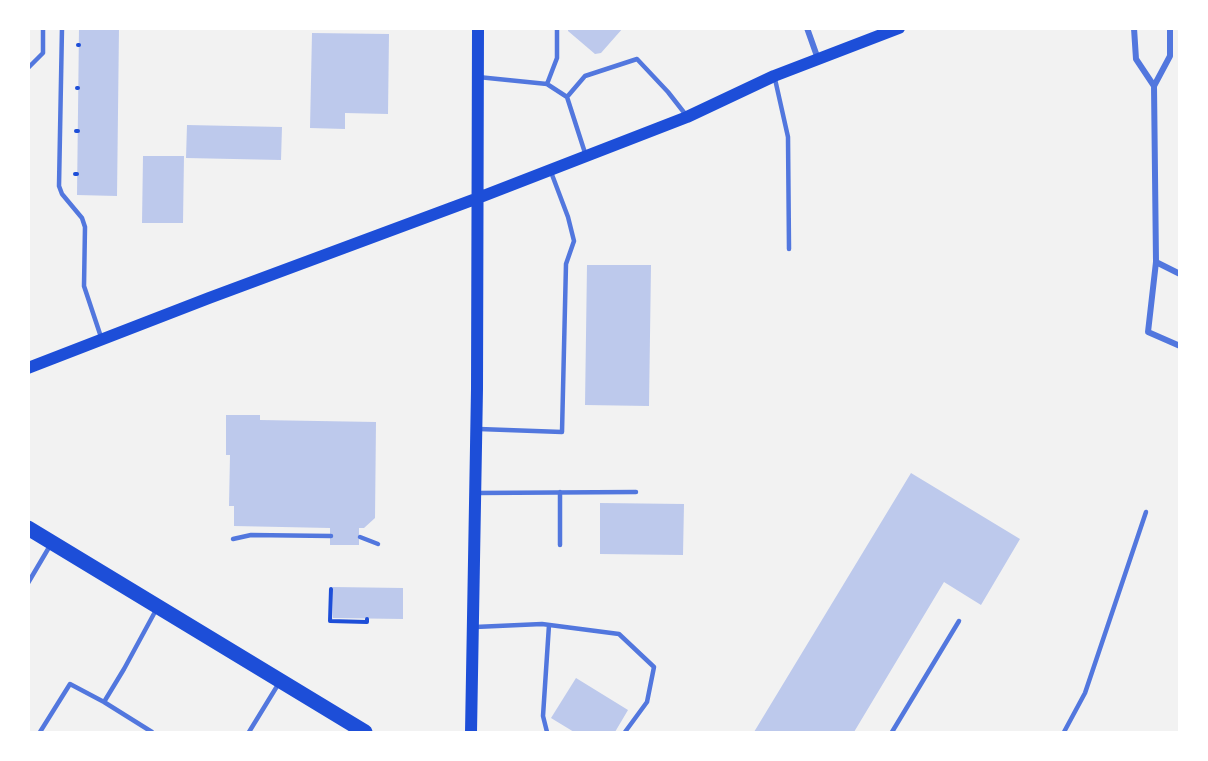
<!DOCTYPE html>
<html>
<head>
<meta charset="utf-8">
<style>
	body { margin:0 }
	#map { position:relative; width:1208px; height:761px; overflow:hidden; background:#f2f2f2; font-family:"Noto Sans",sans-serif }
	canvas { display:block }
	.frame { position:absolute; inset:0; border:30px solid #fff; pointer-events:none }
</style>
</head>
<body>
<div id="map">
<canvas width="1208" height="761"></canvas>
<div class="frame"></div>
</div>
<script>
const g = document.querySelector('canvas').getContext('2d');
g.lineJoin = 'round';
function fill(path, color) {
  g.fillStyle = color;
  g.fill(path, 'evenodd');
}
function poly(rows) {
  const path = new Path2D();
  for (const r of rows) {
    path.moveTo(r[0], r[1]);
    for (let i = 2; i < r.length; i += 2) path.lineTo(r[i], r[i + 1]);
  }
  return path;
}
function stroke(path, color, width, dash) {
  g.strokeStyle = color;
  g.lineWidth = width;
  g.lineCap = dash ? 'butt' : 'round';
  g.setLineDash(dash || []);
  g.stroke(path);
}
const building = poly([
	[79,28,119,28,117,196,77,195],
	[568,28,623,28,601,53,595,54,568,31],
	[312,33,389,34,388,114,345,113,345,129,310,128],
	[187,125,282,127,281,160,186,158],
	[143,156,184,156,183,223,142,223],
	[587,265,651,265,649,406,585,405],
	[226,415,260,415,260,420,376,422,375,518,364,528,359,528,359,545,330,545,330,528,234,526,234,506,229,506,230,455,226,455],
	[911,473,1020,539,981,605,944,582,854,732,754,732],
	[600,503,684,504,683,555,600,554],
	[333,587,403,588,403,619,333,618],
	[576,678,628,710,615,732,574,732,551,718]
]);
const path = poly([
	[78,45,79,45],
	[77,88,78,88],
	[76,131,78,131],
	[75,174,77,174],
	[331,589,330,621,367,622,367,619]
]);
const service = poly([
	[62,28,59,186,62,194,82,218,85,227,84,286,101,337],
	[28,68,43,53,43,28],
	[478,77,547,84,567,97],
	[775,79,788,137,789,249],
	[547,84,557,58,557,28],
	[586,156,567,97,585,76,637,59,668,92,686,115],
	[479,429,562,432,566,264,574,241,568,217,551,172],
	[560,492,560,545],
	[476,493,636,492],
	[360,537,378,544],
	[233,539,251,535,331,536],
	[28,583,51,544],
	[475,627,542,624,619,634,654,667,647,702,625,732],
	[104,702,124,669,156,610],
	[40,732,70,684,104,702,152,732],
	[249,732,279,683],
	[547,732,543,716,549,625],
	[892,732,959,621],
	[1064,732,1085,693,1146,512]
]);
const minor = poly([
	[807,28,818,59],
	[1134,28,1136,59,1154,86],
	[1170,28,1170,56,1154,86,1156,262,1148,332,1180,346],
	[1156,262,1180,274]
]);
const secondary = poly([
	[28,368,209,298,478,198,687,117,774,76,899,28],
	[471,732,477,389,478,28]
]);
const primary = poly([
	[28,528,365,732]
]);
fill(building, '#bdc9ec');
stroke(path, '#1d4ed8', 4);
stroke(service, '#5277de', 4.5);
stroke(minor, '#5277de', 6);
stroke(secondary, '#1d4ed8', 12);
stroke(primary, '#1d4ed8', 15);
</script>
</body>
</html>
